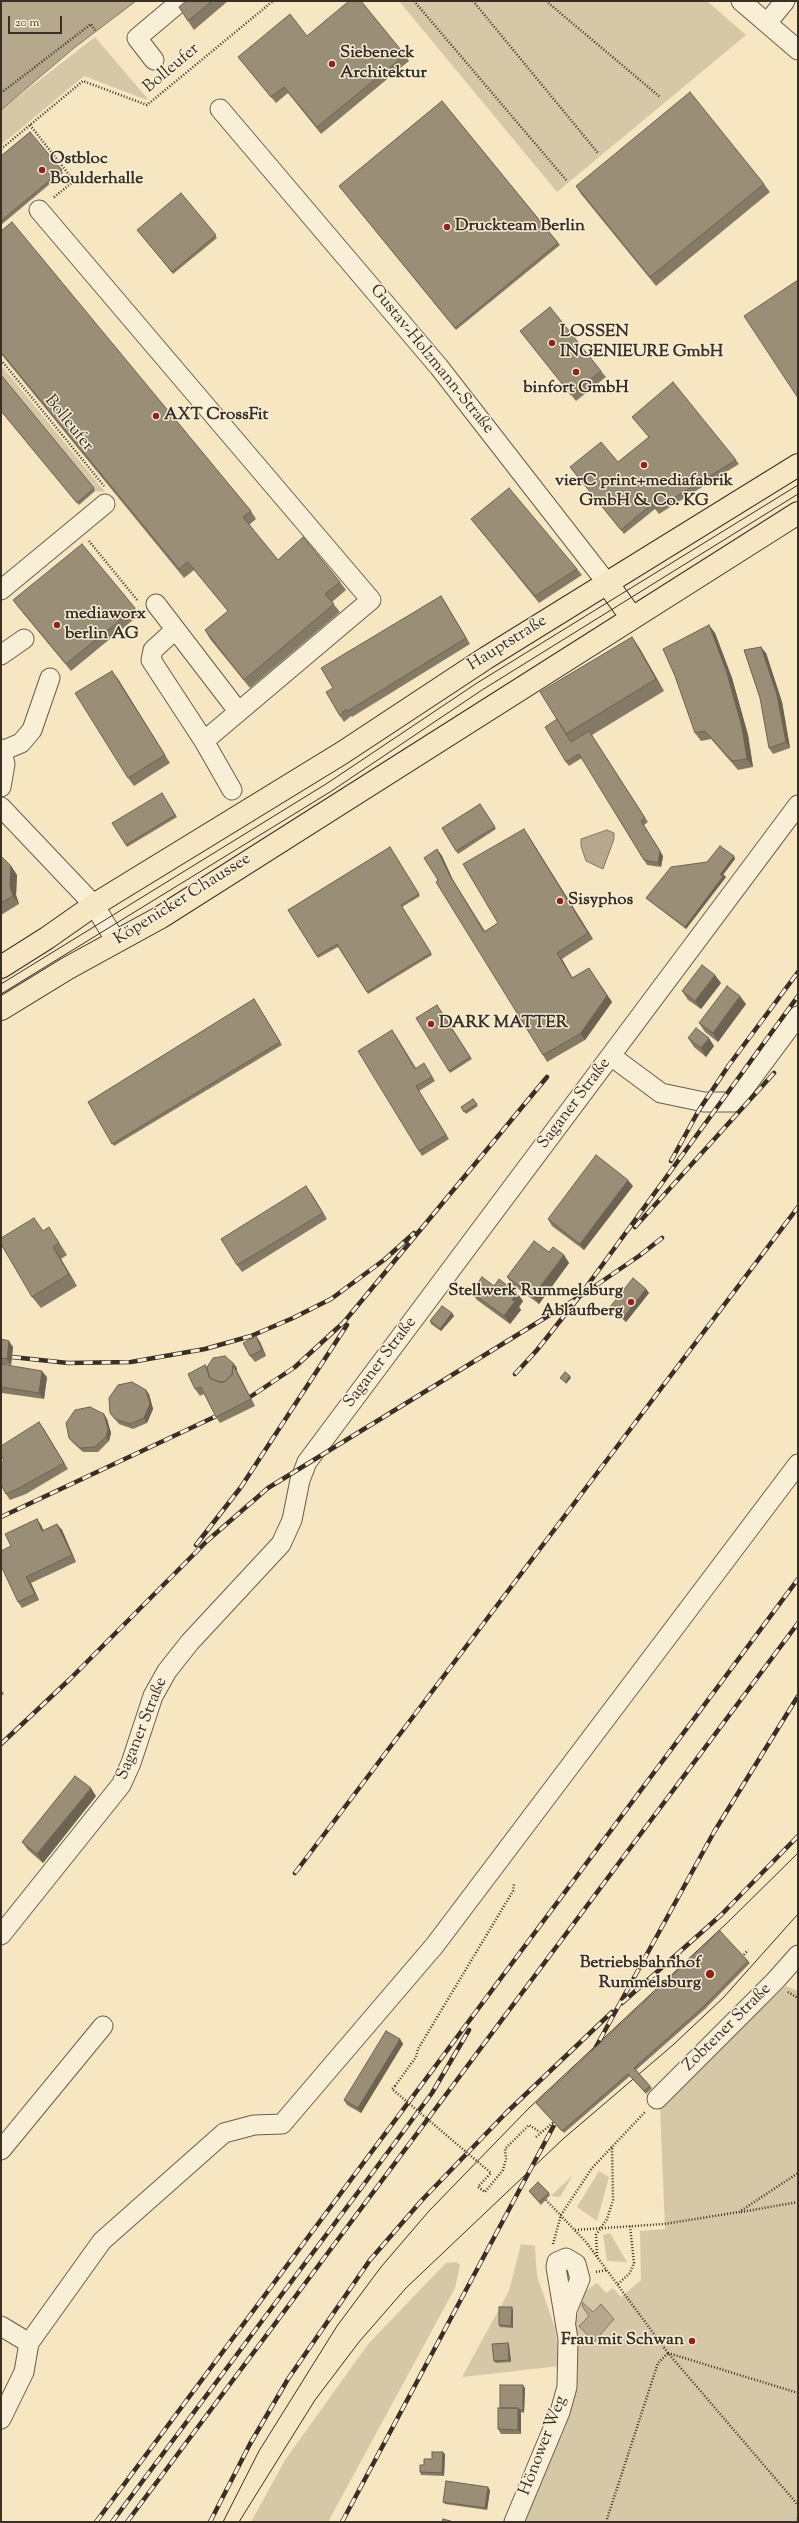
<!DOCTYPE html>
<html>
<head>
<meta charset="utf-8">
<style>
	body { margin:0 }
	#map { position:relative; width:799px; height:2523px; overflow:hidden; background:#f6e6c2; font-family:"Sorts Mill Goudy",serif }
	canvas { display:block }
	.frame { position:absolute; inset:0; border:2px solid #392f25; pointer-events:none }
	.scale { position:absolute; left:8px; top:16px; width:54px; height:18px; box-sizing:border-box; border:2px solid #392f25; border-top:0; padding-left:5px; font-size:12px; line-height:14px; white-space:nowrap; color:#392f25; -webkit-text-stroke:3px #f9efd7; paint-order:stroke }
</style>
</head>
<body>
<div id="map">
<canvas width="799" height="2523"></canvas>
<div class="frame"></div>
<div class="scale">20 m</div>
</div>
<script>
const g = document.querySelector('canvas').getContext('2d');
g.lineJoin = 'round';
function fill(path, color) {
  g.fillStyle = color;
  g.fill(path, 'evenodd');
}
function poly(rows) {
  const path = new Path2D();
  for (const r of rows) {
    path.moveTo(r[0], r[1]);
    for (let i = 2; i < r.length; i += 2) path.lineTo(r[i], r[i + 1]);
  }
  return path;
}
function stroke(path, color, width, dash) {
  g.strokeStyle = color;
  g.lineWidth = width;
  g.lineCap = dash ? 'butt' : 'round';
  g.setLineDash(dash || []);
  g.stroke(path);
}
function drawText(font, color, halo, rows, align = 'center') {
  g.font = font + ' "Sorts Mill Goudy",serif';
  g.lineWidth = 3;
  g.setLineDash([]);
  g.textBaseline = 'middle';
  g.strokeStyle = halo;
  g.fillStyle = color;
  for (const [text, x, y, turn = 0] of rows) {
    g.save();
    g.translate(x, y);
    g.rotate((+turn || 0) * Math.PI / 180);
    g.textAlign = isNaN(turn) ? turn : align;
    if (halo) g.strokeText(text, 0, 0);
    g.fillText(text, 0, 0);
    g.restore();
  }
}
const green = poly([
	[399,1,707,1,746,35,557,192],
	[95,37,147,98,147,100,84,76,1,145,1,110],
	[1,365,105,492,95,491,1,376],
	[786,1986,798,1991,798,2522,523,2522,574,2401,575,2324,584,2292,597,2283,606,2293,613,2288,621,2297,641,2280,640,2231,665,2229,660,2105],
	[599,2171,609,2177,597,2221,577,2207],
	[573,2175,560,2197,551,2196],
	[610,2233,627,2262,607,2261,603,2235],
	[521,2244,535,2246,537,2276,555,2328,560,2366,462,2377,509,2291],
	[456,2262,460,2265,455,2288,328,2522,251,2522,285,2460,369,2343,446,2263]
]);
const water = poly([
	[1,1,136,1,74,48,1,110,1,1],
	[607,830,614,833,614,839,603,869,586,861,581,846,581,839,607,830],
	[583,2303,593,2312,601,2304,614,2319,594,2342,579,2326,589,2316,582,2306,583,2303]
]);
const path = poly([
	[414,1,567,181],
	[473,1,598,153],
	[546,1,660,97],
	[1,93,91,24,96,32],
	[30,125,74,181,53,198],
	[1,149,83,81,147,105,273,1],
	[1,360,104,486],
	[89,541,138,601],
	[742,1957,748,1950],
	[788,1992,798,1998],
	[395,2086,416,2057,418,2049,513,1891,514,1884],
	[536,2137,555,2121],
	[488,2176,478,2187,485,2192,503,2170,506,2159,505,2149,529,2125,540,2132],
	[546,2200,586,2242,668,2353,798,2505],
	[741,2212,798,2202],
	[575,2230,664,2224,739,2212,798,2173],
	[553,2244,561,2215,592,2168,645,2112],
	[597,2256,596,2235,607,2219,613,2200,612,2146],
	[596,2272,607,2270],
	[618,2284,630,2273,634,2263,630,2226],
	[668,2353,798,2393],
	[606,2522,658,2363,668,2353],
	[797,2522,798,2518]
]);
const minor = poly([
	[741,1,798,50],
	[767,23,785,1],
	[154,60,137,38,181,1],
	[220,109,439,367,607,583],
	[39,210,371,600,204,741,232,790],
	[1,590,105,504],
	[156,604,238,711],
	[175,630,153,650,151,660,204,741],
	[1,655,24,639],
	[1,749,5,764,1,787],
	[2,751,21,743,32,730,50,678],
	[1,807,94,905,116,941],
	[611,1056,661,1093,704,1102,734,1102,798,1016],
	[1,1935,121,1785,131,1763,153,1696,167,1671,190,1642,281,1544,292,1520,300,1480,307,1462,798,805],
	[657,2099,775,1981,798,1955],
	[1,2150,103,2026],
	[1,2326,29,2343],
	[1,2419,24,2372,29,2343,102,2241,224,2133,254,2125,282,2124,435,1945,798,1464],
	[514,2522,560,2412,567,2387,568,2339,556,2267,557,2262,566,2258,576,2264,580,2279,567,2310,566,2321]
]);
const major = poly([
	[607,583,632,618],
	[1,967,47,938,94,905,342,753,486,658,798,465],
	[1,1009,68,968,161,917,798,513]
]);
const tram = poly([
	[1,984,326,784,477,683,798,485],
	[1,994,330,792,482,690,798,494],
	[223,2522,259,2451,337,2326,381,2267,429,2211,529,2108,727,1923,798,1853],
	[239,2522,315,2400,359,2342,406,2288,563,2139,673,2045,723,1998,798,1914]
]);
const rail = poly([
	[671,1161,699,1110,729,1065,798,972],
	[635,1227,774,1073],
	[12,1357,68,1363,131,1362,205,1349,251,1336,293,1318,331,1299,384,1260,414,1233],
	[515,1374,537,1350,579,1297,798,996],
	[241,1403,295,1367,344,1322,547,1077],
	[1,1517,225,1412],
	[196,1545,241,1487,347,1325],
	[1,1744,70,1679,207,1541,268,1488,579,1297,639,1256,662,1238],
	[295,1873,798,1207],
	[622,2003,721,1915,798,1836],
	[591,2056,714,1832,798,1696],
	[96,2522,798,1579],
	[112,2522,432,2093,469,2030],
	[127,2522,798,1623],
	[210,2522,250,2444,288,2379,370,2260,422,2200,506,2113,612,2012],
	[342,2522,560,2114]
]);
const pathBridge = poly([
	[395,2086,392,2089,491,2173,488,2176]
]);
const wall = poly([
	[186,1,228,1,194,30,188,21],
	[307,36,405,55,409,61,321,134,288,93,276,103,243,63,238,57],
	[442,101,560,245,456,330,339,186],
	[30,132,63,173,1,225,1,156],
	[764,184,770,192,656,286,581,194,576,186],
	[181,193,217,238,173,274,139,232],
	[1,231,251,511,256,519,249,525,278,560,340,582,346,590,332,602,340,612,250,688,210,639,205,630,228,611,194,570,184,578,1,354],
	[520,331,601,371,606,377,576,401],
	[1,411,94,488,95,491,79,505],
	[632,417,736,460,739,464,659,514,655,509,624,534,570,467,618,462,649,437],
	[471,519,577,569,582,575,539,603,476,525],
	[441,596,470,644,352,717,351,716,344,722,340,716,333,688],
	[13,600,135,608,139,615,71,671,18,607],
	[715,633,732,678,748,735,753,767,738,770,711,739,701,741,695,733],
	[632,637,640,649,664,691,592,735,648,822,644,825,663,856,661,867,647,865,582,758,569,766,566,762,557,719],
	[766,653,782,702,790,748,773,754,769,748],
	[118,679,170,763,134,786,128,778],
	[162,793,177,817,127,847,126,845],
	[480,804,496,829,458,854,442,828],
	[528,835,593,939,562,959,572,977,593,974,612,1002,585,1040,547,1062,543,1055,438,880,437,849,442,856,453,880,485,931,498,923],
	[390,847,420,896,402,907,432,955,368,994,338,947,318,958,288,910],
	[1,856,11,866,17,875,16,895,19,904,1,915],
	[734,856,735,859,723,875,724,875,726,877,686,929,648,900,646,898,707,862],
	[721,983,701,1009,688,1000,682,991],
	[254,999,282,1045,114,1146,88,1102],
	[746,1004,718,1042,705,1032,699,1023],
	[437,1005,472,1059,450,1073,449,1071],
	[395,1034,416,1068,427,1068,435,1081,419,1091,449,1139,422,1156,419,1151],
	[688,1038,714,1046,706,1057,694,1047],
	[473,1099,478,1106,466,1114,461,1107],
	[633,1186,584,1250,552,1226,548,1219],
	[311,1193,327,1219,242,1272,237,1265],
	[43,1231,57,1239,67,1255,61,1259,77,1286,41,1308,32,1297],
	[549,1252,564,1255,569,1263,539,1304,513,1285,507,1277],
	[494,1286,517,1293,523,1301,519,1307,521,1310,510,1324,477,1300,471,1292],
	[646,1289,649,1293,626,1322,613,1311,610,1307],
	[452,1313,454,1316,441,1331,431,1324,430,1321],
	[256,1336,260,1342,266,1356,255,1362,250,1356],
	[1,1339,13,1347,11,1365,1,1364],
	[205,1365,207,1367,237,1368,237,1371,255,1406,220,1423,216,1417,204,1394,200,1396,195,1389],
	[1,1366,47,1377,44,1399,2,1393,1,1391],
	[149,1394,153,1409,147,1423,133,1429,119,1424,110,1413],
	[107,1419,111,1433,109,1441,98,1452,83,1452,72,1442,69,1438],
	[39,1422,68,1469,26,1494,10,1500,6,1494,4,1461],
	[37,1519,41,1525,44,1531,57,1524,62,1530,76,1562,31,1583,39,1600,22,1608,18,1602,11,1546],
	[1,1689,4,1694,1,1696],
	[96,1796,43,1863,28,1850,22,1842],
	[748,1961,750,1963,705,2009,636,2070,652,2088,646,2094,630,2076,564,2133,536,2103],
	[400,2039,403,2044,361,2113,347,2105,344,2100],
	[529,2191,549,2193,550,2195,541,2205],
	[512,2307,513,2310,513,2328,500,2327,499,2325],
	[508,2343,509,2345,511,2362,496,2363,494,2361],
	[525,2388,524,2413,521,2412,521,2434,501,2434,498,2429,500,2408],
	[445,2454,444,2476,421,2475,420,2472,424,2465,432,2459],
	[490,2490,487,2510,445,2504,443,2502]
]);
const shadedWall = poly([
	[441,596,445,602,470,644,466,638],
	[709,625,715,633,732,678,748,735,753,767,747,759],
	[632,637,640,649,664,691,656,679],
	[761,647,766,653,782,702,790,748,786,742],
	[112,671,118,679,170,763,165,755],
	[641,821,663,856,661,867,658,863],
	[524,829,528,835,593,939,588,933],
	[437,849,442,856,453,880,489,938,449,874],
	[734,856,735,859,721,877,720,875],
	[11,866,17,875,16,895,19,904,13,896,10,886],
	[724,875,726,877,686,929,685,927],
	[557,953,562,959,576,984,572,978],
	[593,974,612,1002,585,1040,580,1034],
	[715,975,721,983,701,1009,695,1001],
	[740,996,746,1004,718,1042,713,1033],
	[709,1038,714,1046,706,1057,701,1048],
	[628,1180,633,1186,584,1250,580,1244],
	[306,1186,311,1193,327,1219,323,1213],
	[53,1247,61,1259,77,1286,69,1274],
	[564,1255,569,1263,539,1304,533,1296],
	[646,1289,649,1293,626,1322,623,1318],
	[517,1293,523,1301,519,1307,521,1310,510,1324,504,1316,512,1300],
	[452,1313,454,1316,441,1331,440,1329],
	[256,1336,260,1342,266,1356,262,1350],
	[9,1341,13,1347,11,1365,7,1359],
	[234,1364,237,1368,237,1371,255,1406,251,1399,233,1385],
	[42,1371,47,1377,44,1399,39,1393],
	[570,1376,571,1378,566,1384,565,1382],
	[146,1390,149,1394,153,1409,147,1423,144,1418],
	[104,1414,107,1419,111,1433,109,1441,106,1437],
	[39,1422,44,1429,68,1469,64,1463],
	[37,1519,41,1525,47,1538,42,1531],
	[57,1524,62,1530,76,1562,72,1555],
	[26,1577,31,1583,39,1600,35,1594],
	[91,1788,96,1796,43,1863,37,1854],
	[400,2039,403,2044,361,2113,358,2108],
	[512,2307,513,2310,513,2328,511,2326],
	[508,2343,509,2345,511,2362,509,2360],
	[523,2385,525,2388,524,2413,523,2410],
	[518,2408,521,2412,521,2434,518,2430],
	[443,2452,445,2454,444,2476,442,2473],
	[488,2487,490,2490,487,2510,485,2508]
]);
const building = poly([
	[186,1,212,1,188,21,179,7,186,1],
	[349,1,361,1,405,55,317,127,284,87,271,97,238,57,290,14,307,36,349,1],
	[690,92,764,184,650,277,576,186,690,92],
	[442,101,558,243,455,328,339,186,442,101],
	[30,132,62,170,1,221,1,156,30,132],
	[181,193,216,235,172,272,137,230,181,193],
	[12,222,251,511,243,517,278,560,303,537,340,582,325,594,334,604,244,680,205,630,228,611,188,562,179,569,1,352,1,231,12,222],
	[798,280,798,398,744,316,798,280],
	[550,307,601,371,571,395,520,331,550,307],
	[1,375,94,488,77,503,1,411,1,375],
	[673,382,736,460,656,509,652,504,621,530,570,467,601,442,618,462,649,437,632,417,673,382],
	[509,488,577,569,535,596,471,519,509,488],
	[82,544,135,608,66,664,13,600,82,544],
	[441,596,466,638,348,711,346,709,340,716,326,692,333,688,321,668,441,596],
	[709,625,726,670,742,727,747,759,732,761,705,731,695,733,675,676,663,649,709,625],
	[632,637,656,679,566,734,540,692,632,637],
	[761,647,777,695,786,742,769,748,760,698,744,650,761,647],
	[112,671,165,755,128,778,75,693,112,671],
	[557,719,571,742,589,731,645,818,641,821,660,851,658,863,644,860,579,754,566,762,545,727,557,719],
	[162,793,175,815,126,845,112,823,162,793],
	[480,804,495,827,456,851,442,828,480,804],
	[524,829,588,933,557,953,572,978,589,968,607,996,580,1034,543,1055,436,882,438,880,424,858,437,849,449,874,484,932,498,923,463,864,524,829],
	[720,846,734,856,720,875,724,875,685,927,646,898,671,867,707,862,720,846],
	[390,847,419,894,401,905,431,953,367,992,337,944,317,956,288,910,390,847],
	[1,856,11,866,10,886,13,896,1,903,1,856],
	[702,965,715,975,695,1001,682,991,702,965],
	[727,986,740,996,713,1033,699,1023,727,986],
	[254,999,280,1042,112,1144,88,1102,254,999],
	[437,1005,470,1057,449,1071,416,1018,437,1005],
	[696,1028,709,1038,701,1048,688,1038,696,1028],
	[392,1030,415,1069,424,1063,432,1077,416,1086,446,1135,419,1151,358,1051,392,1030],
	[473,1099,477,1104,464,1112,461,1107,473,1099],
	[596,1155,628,1180,580,1244,548,1219,596,1155],
	[306,1186,323,1213,237,1265,221,1239,306,1186],
	[34,1218,43,1231,49,1227,59,1243,53,1247,69,1274,32,1297,1,1244,1,1238,34,1218],
	[534,1241,549,1252,553,1247,564,1255,533,1296,507,1277,534,1241],
	[482,1277,494,1286,499,1279,517,1293,512,1300,515,1301,504,1316,471,1292,482,1277],
	[633,1278,646,1289,623,1318,610,1307,633,1278],
	[442,1306,452,1313,440,1329,430,1321,442,1306],
	[256,1336,262,1350,250,1356,243,1343,256,1336],
	[1,1339,9,1341,7,1359,1,1358,1,1339],
	[225,1356,234,1364,234,1367,233,1365,232,1375,224,1382,219,1382,212,1379,209,1377,207,1367,213,1358,225,1356],
	[1,1364,42,1371,39,1393,1,1387,1,1364],
	[205,1365,210,1378,219,1382,224,1382,232,1375,233,1365,251,1399,216,1417,201,1387,195,1389,188,1374,205,1365],
	[565,1372,570,1376,565,1382,560,1378,565,1372],
	[132,1382,146,1390,150,1404,144,1418,130,1424,115,1419,110,1413,109,1398,118,1385,132,1382],
	[90,1407,104,1414,108,1429,106,1437,95,1447,80,1448,69,1438,66,1423,75,1410,90,1407],
	[39,1422,64,1463,21,1487,6,1494,1,1485,1,1463,4,1461,1,1455,1,1446,39,1422],
	[37,1519,42,1531,57,1524,72,1555,26,1577,35,1594,18,1602,1,1566,1,1551,11,1546,5,1534,37,1519],
	[75,1776,91,1788,37,1854,22,1842,75,1776],
	[720,1931,748,1961,703,2007,634,2068,650,2086,644,2091,628,2074,562,2131,536,2103,720,1931],
	[386,2031,400,2039,358,2108,344,2100,386,2031],
	[538,2182,549,2193,539,2202,529,2191,538,2182],
	[499,2307,512,2307,511,2326,499,2325,499,2307],
	[508,2343,509,2360,494,2361,492,2344,508,2343],
	[500,2385,523,2385,523,2410,520,2410,518,2408,500,2408,500,2385],
	[498,2408,518,2408,518,2430,498,2429,498,2408],
	[432,2452,443,2452,442,2473,420,2472,420,2465,424,2465,424,2459,432,2459,432,2452],
	[446,2481,488,2487,485,2508,443,2502,446,2481],
	[443,2519,454,2522,442,2522,443,2519]
]);
const markers = [
	[332,64,4,"#8f2418"],
	[42,170,4,"#8f2418"],
	[447,227,4,"#8f2418"],
	[552,343,4,"#8f2418"],
	[576,372,4,"#8f2418"],
	[156,416,4,"#8f2418"],
	[644,465,4,"#8f2418"],
	[57,625,4,"#8f2418"],
	[560,901,4,"#8f2418"],
	[431,1024,4,"#8f2418"],
	[631,1302,4,"#8f2418"],
	[710,1974,5,"#8f2418"],
	[692,2341,4,"#8f2418"]
];
const poiNames = [
	["Siebeneck",340,54],
	["Architektur",340,74],
	["Ostbloc",50,160],
	["Boulderhalle",50,180],
	["Druckteam Berlin",455,227],
	["LOSSEN",560,333],
	["INGENIEURE GmbH",560,353],
	["binfort GmbH",576,389,"center"],
	["AXT CrossFit",164,416],
	["vierC print+mediafabrik",644,482,"center"],
	["GmbH & Co. KG",644,502,"center"],
	["mediaworx",65,615],
	["berlin AG",65,635],
	["Sisyphos",568,901],
	["DARK MATTER",439,1024],
	["Stellwerk Rummelsburg",623,1292,"right"],
	["Ablaufberg",623,1312,"right"],
	["Betriebsbahnhof",701,1964,"right"],
	["Rummelsburg",701,1984,"right"],
	["Frau mit Schwan",684,2341,"right"]
];
const streetNames = [
	["Bolleufer",172,69,-40],
	["Gustav-Holzmann-Straße",431,360,51],
	["Bolleufer",68,424,51],
	["Hauptstraße",508,644,-32],
	["Köpenicker Chaussee",183,900,-32],
	["Saganer Straße",575,1104,-53],
	["Saganer Straße",381,1363,-53],
	["Saganer Straße",143,1729,-68],
	["Zobtener Straße",728,2028,-45],
	["Hönower Weg",544,2446,-69]
];
fill(green, '#d6c7a7');
fill(water, '#b6a88d');
stroke(water, '#847863', 1);
stroke(minor, '#685d4c', 21);
stroke(major, '#392f25', 24);
stroke(path, '#392f25', 2.5, [1, 2]);
stroke(minor, '#f9efd7', 19);
stroke(major, '#f6e6c2', 22);
stroke(tram, '#392f25', 1);
stroke(rail, '#392f25', 4.5);
stroke(rail, '#f9efd7', 3, [9]);
stroke(pathBridge, '#392f25', 2.5, [1, 2]);
fill(wall, '#857a66');
fill(shadedWall, '#6c6353');
fill(building, '#9b8e77');
stroke(building, '#6c6353', 1);
for (const [x, y, r, color] of markers) {
  const dot = new Path2D();
  dot.arc(x, y, r, 0, 2 * Math.PI);
  g.fillStyle = color;
  g.fill(dot);
  stroke(dot, '#f9efd7', 1.5);
}
drawText('bold 17px', '#392f25', '#f9efd7', poiNames, 'left');
drawText('17px', '#392f25', '#f9efd7', streetNames);
</script>
</body>
</html>
